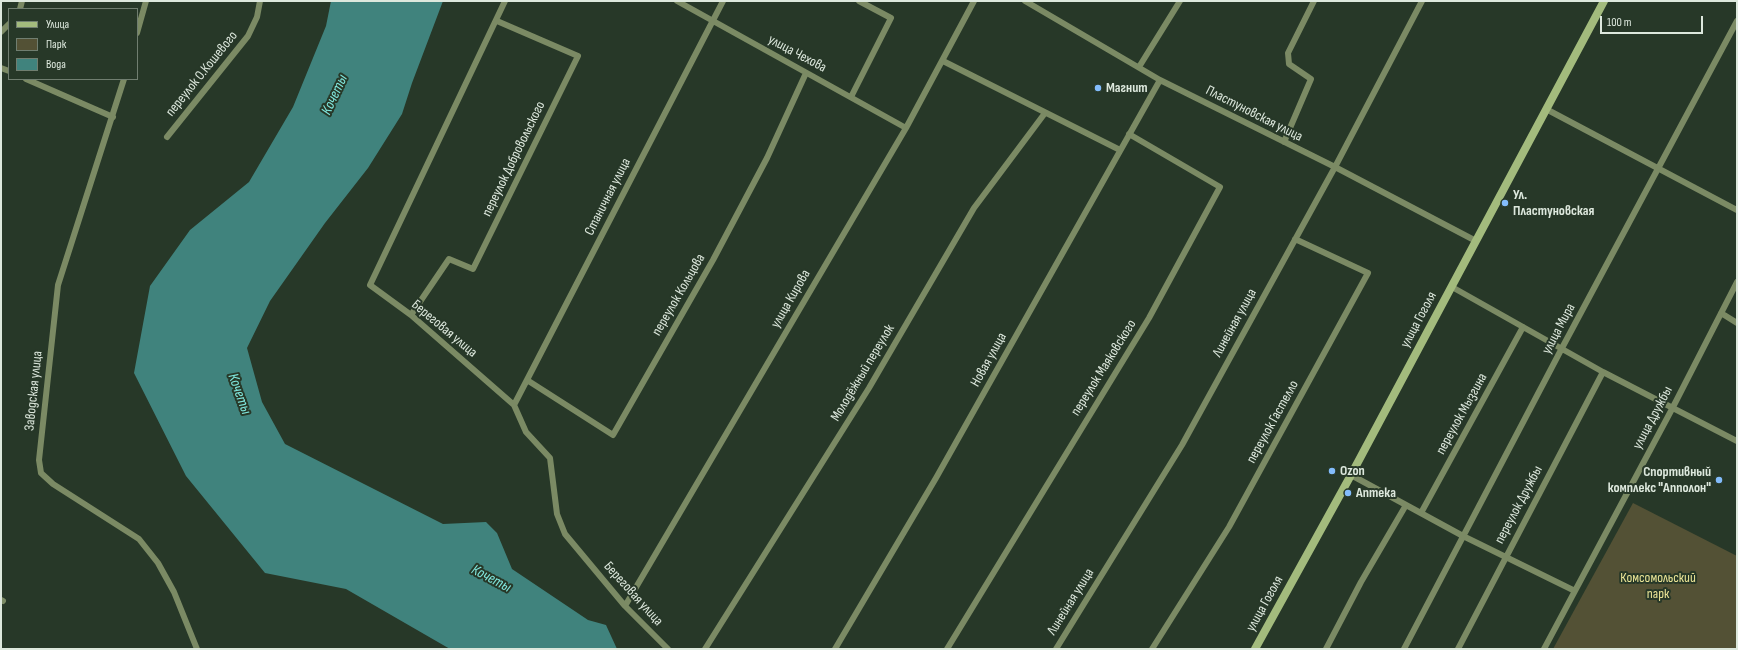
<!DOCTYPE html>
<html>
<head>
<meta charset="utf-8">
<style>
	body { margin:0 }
	#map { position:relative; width:1738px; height:650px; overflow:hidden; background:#273828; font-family:"Sofia Sans Condensed",sans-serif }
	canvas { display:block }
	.frame { position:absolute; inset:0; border:2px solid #dde8dd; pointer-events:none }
	.legend { position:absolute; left:8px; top:8px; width:130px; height:72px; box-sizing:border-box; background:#273828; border:1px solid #707e70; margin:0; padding:5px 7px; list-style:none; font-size:12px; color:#dde8dd }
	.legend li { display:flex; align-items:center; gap:8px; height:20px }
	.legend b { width:20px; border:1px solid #707e70 }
	.scale { position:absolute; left:1600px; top:16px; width:103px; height:18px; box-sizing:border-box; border:2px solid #dde8dd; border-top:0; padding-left:5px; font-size:12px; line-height:14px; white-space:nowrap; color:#dde8dd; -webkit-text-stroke:3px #273828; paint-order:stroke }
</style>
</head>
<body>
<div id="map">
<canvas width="1738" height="650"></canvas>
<div class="frame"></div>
<ul class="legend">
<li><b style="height:5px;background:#a3bb7d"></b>Улица</li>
<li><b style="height:11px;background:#535135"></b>Парк</li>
<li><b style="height:11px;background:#40837d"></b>Вода</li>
</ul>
<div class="scale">100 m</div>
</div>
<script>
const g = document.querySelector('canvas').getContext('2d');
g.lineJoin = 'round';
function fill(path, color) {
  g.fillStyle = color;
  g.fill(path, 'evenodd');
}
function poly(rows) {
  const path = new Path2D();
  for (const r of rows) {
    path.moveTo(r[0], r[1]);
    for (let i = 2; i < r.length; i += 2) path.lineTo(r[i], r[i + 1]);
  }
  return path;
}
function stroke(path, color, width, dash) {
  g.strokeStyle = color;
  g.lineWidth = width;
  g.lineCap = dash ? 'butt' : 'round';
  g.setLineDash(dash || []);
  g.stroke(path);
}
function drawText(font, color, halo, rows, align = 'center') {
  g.font = font + ' "Sofia Sans Condensed",sans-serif';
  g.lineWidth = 4;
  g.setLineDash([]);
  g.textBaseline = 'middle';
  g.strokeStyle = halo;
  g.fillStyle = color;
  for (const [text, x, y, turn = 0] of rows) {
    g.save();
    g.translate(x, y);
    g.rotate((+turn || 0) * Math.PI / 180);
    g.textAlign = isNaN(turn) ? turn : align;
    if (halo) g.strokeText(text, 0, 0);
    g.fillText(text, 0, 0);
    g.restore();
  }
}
const green = poly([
	[1633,503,1737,556,1737,649,1553,649]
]);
const water = poly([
	[331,1,443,1,412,83,402,114,368,168,325,223,270,301,247,348,262,402,285,444,443,524,486,522,497,533,512,569,588,620,606,625,617,649,450,649,346,589,265,573,186,476,134,373,150,286,190,230,249,182,293,107,326,26]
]);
const street = poly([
	[505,1,370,285,411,315,514,405,526,432,550,458,557,514,565,534,625,606,668,649],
	[677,1,906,128],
	[1025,1,1160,80,1335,167,1476,241],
	[20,9,22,1],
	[1,32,9,24],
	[137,33,146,1],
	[943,61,1120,150],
	[1139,67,1180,1],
	[1,68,9,71],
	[26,79,113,117],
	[124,79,58,285,39,460,41,473,53,484,139,539,158,563,174,592,197,649],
	[851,97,891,18,859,1],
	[1546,109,1737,210],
	[167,137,248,36,257,17,260,1],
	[1284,142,1311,79,1289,64,1288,53,1314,1],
	[1452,287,1603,372,1737,441],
	[1721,313,1737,323],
	[411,315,449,259,473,269,578,56,497,21],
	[527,380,613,435,713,260,767,158,806,73],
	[514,405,723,1],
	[1351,475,1463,536,1575,591],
	[1421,513,1523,327],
	[1,600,3,601],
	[625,606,906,128,974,1],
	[705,649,869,388,974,208,1045,113],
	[835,649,936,478,1160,80],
	[947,649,1149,318,1220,187,1129,134],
	[1056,649,1182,445,1335,167,1422,1],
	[1152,649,1229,527,1368,273,1295,239],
	[1326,649,1361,582,1406,505],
	[1404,649,1562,348,1737,21],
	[1458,649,1603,372],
	[1544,649,1672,409,1737,282]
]);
const secondary = poly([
	[1255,649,1351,475,1604,1]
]);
const markers = [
	[1098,88,4,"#83bcfb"],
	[1505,203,4,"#83bcfb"],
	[1332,471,4,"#83bcfb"],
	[1719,480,4,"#83bcfb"],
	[1348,493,4,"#83bcfb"]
];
const streetNames = [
	["улица Чехова",797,54,28],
	["переулок О.Кошевого",202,74,-51],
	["Пластуновская улица",1254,114,27],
	["переулок Добровольского",514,159,-64],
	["Станичная улица",608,197,-63],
	["переулок Кольцова",679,295,-60],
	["улица Кирова",791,299,-60],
	["улица Гоголя",1419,320,-62],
	["Линейная улица",1235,323,-61],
	["Береговая улица",444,329,40],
	["улица Мира",1559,329,-62],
	["Новая улица",989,360,-61],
	["переулок Маяковского",1104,368,-58],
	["Молодёжный переулок",863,373,-59],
	["Заводская улица",34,391,-84],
	["переулок Мызгина",1462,414,-61],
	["улица Дружбы",1653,418,-62],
	["переулок Гастелло",1273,422,-61],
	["переулок Дружбы",1519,505,-62],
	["Береговая улица",633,594,48],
	["Линейная улица",1071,602,-58],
	["улица Гоголя",1265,604,-61]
];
const poiNames = [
	["Магнит",1106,88],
	["Ул.",1513,195],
	["Пластуновская",1513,211],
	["Ozon",1340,471],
	["Спортивный",1711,472,"right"],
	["комплекс \"Апполон\"",1711,488,"right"],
	["Аптека",1356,493]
];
const parkNames = [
	["Комсомольский",1658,578],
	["парк",1658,594]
];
const waterNames = [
	["Кочеты",335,95,-65],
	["Кочеты",239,394,70],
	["Кочеты",491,579,28]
];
fill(green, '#535135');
fill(water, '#40837d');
stroke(street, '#7b8a64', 6);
stroke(secondary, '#a3bb7d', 8);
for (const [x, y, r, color] of markers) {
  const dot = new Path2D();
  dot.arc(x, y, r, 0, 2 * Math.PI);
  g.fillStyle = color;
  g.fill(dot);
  stroke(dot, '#273828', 1.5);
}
drawText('14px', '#dde8dd', '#273828', streetNames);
drawText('bold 14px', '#dde8dd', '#273828', poiNames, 'left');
drawText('14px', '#eae496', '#273828', parkNames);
drawText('italic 15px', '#80e8df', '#273828', waterNames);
</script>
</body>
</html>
